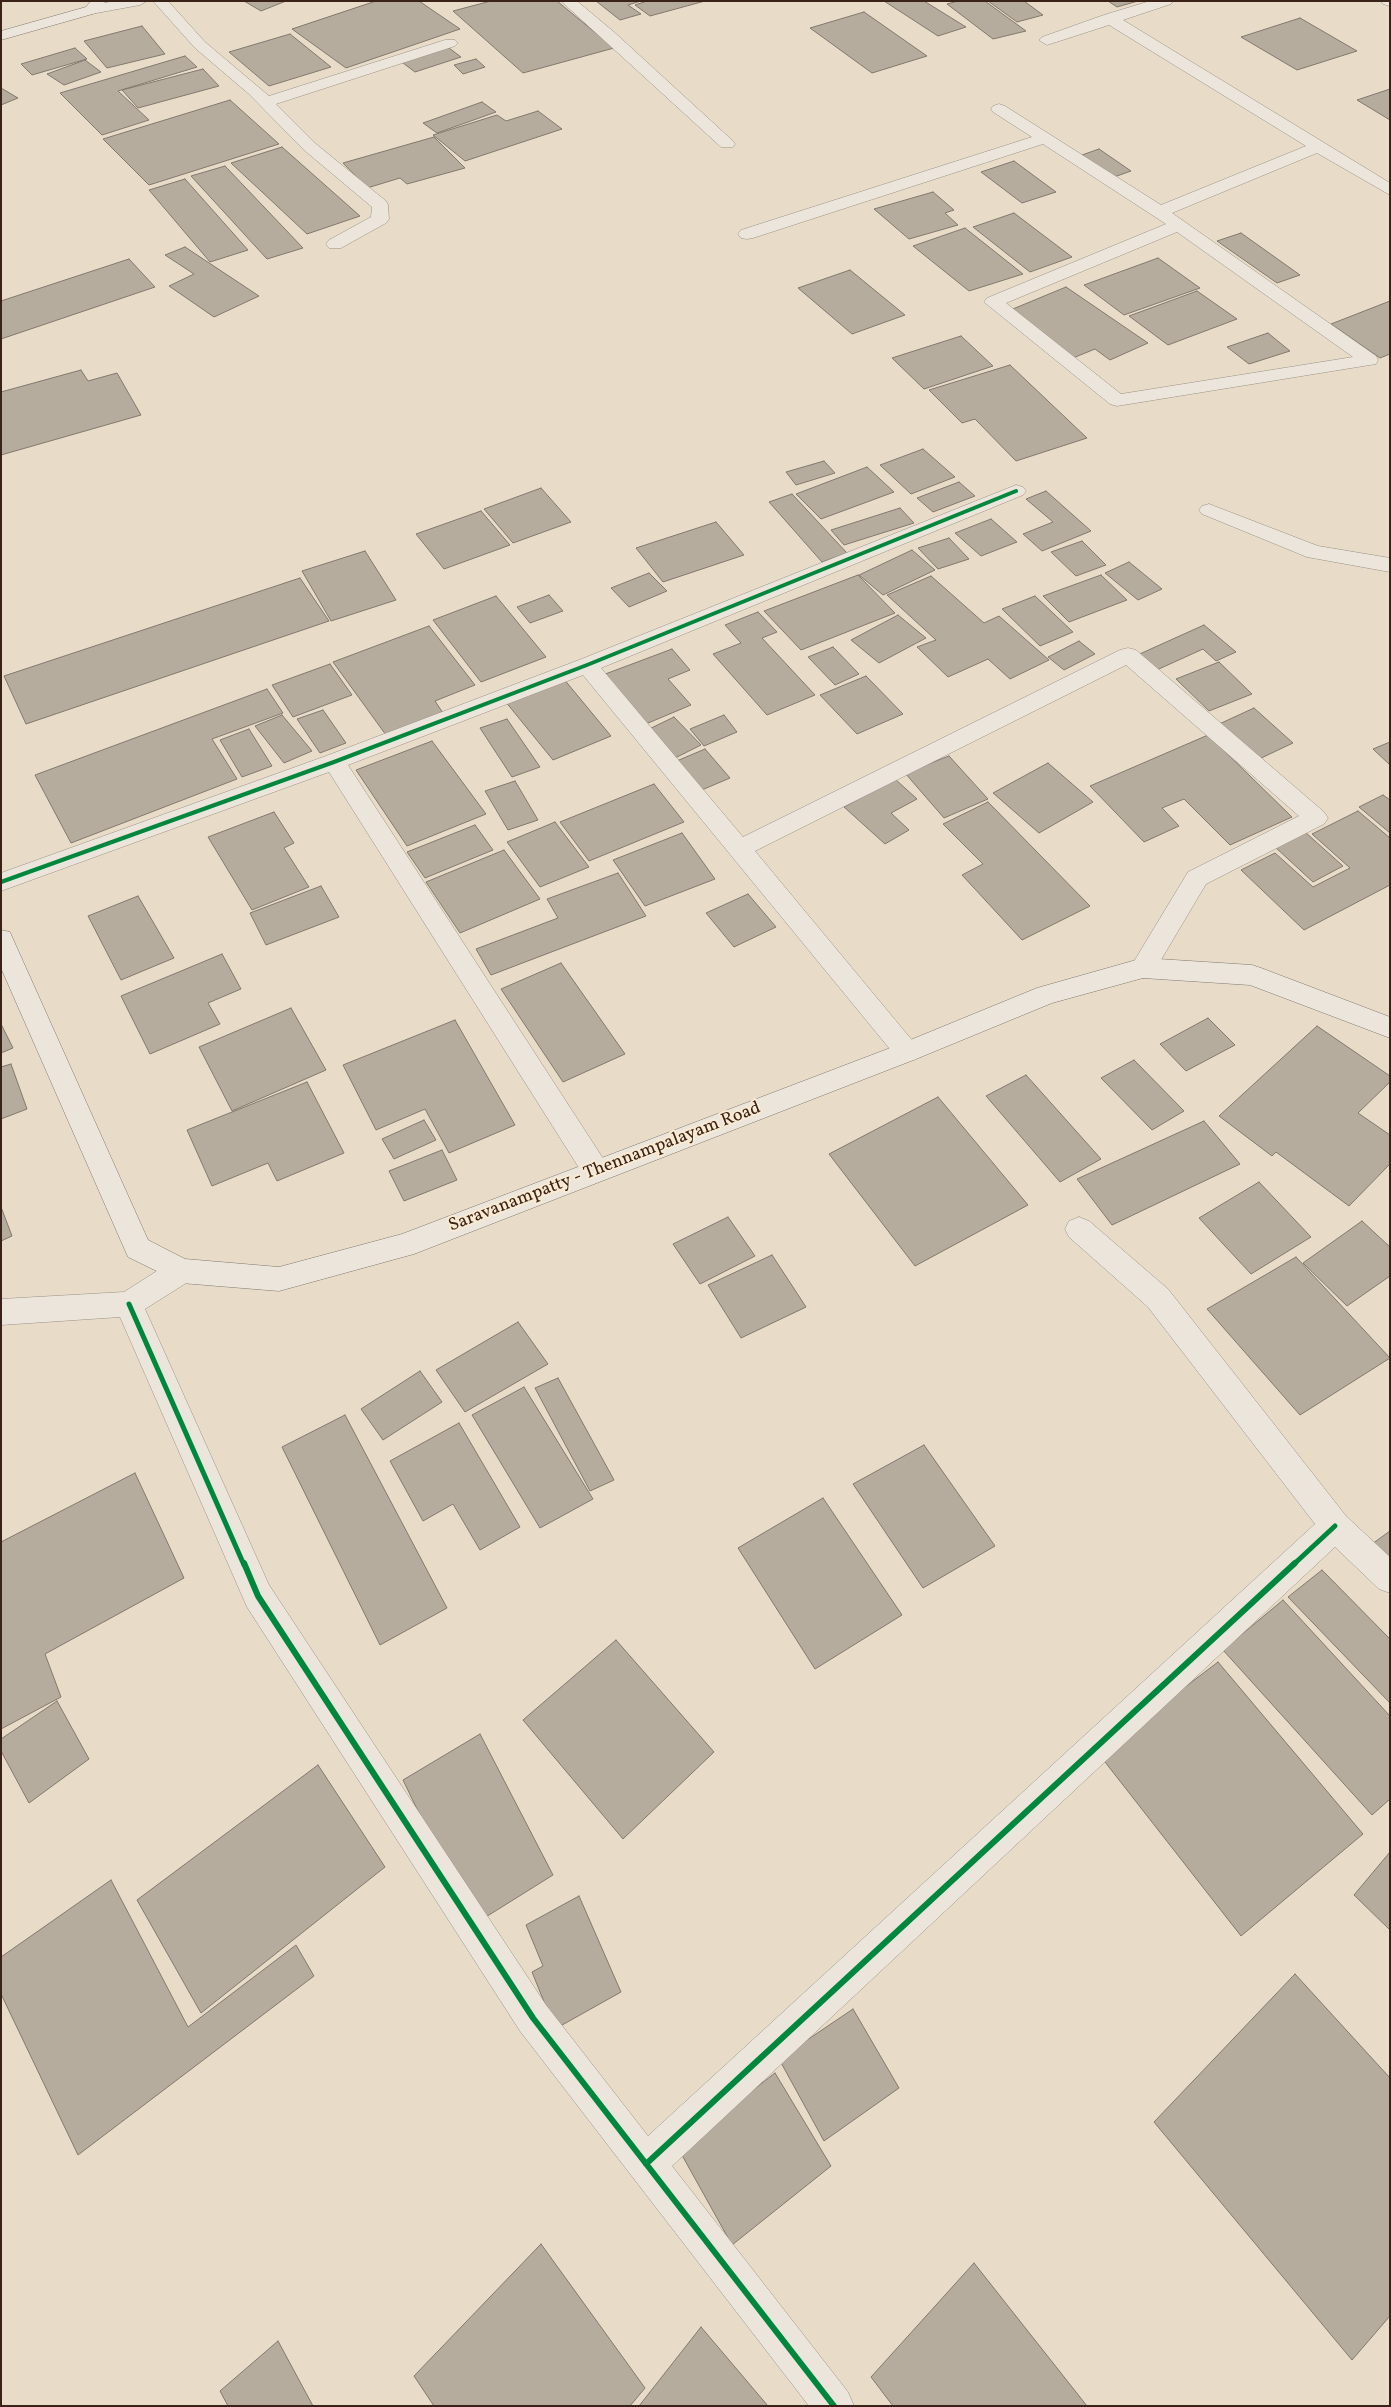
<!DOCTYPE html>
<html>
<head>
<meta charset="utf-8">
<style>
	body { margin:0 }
	#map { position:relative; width:1391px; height:2407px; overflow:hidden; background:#e8dcc8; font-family:Vollkorn,serif }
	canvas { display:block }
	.frame { position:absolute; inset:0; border:2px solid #3a2218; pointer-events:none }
</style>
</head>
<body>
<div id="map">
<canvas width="1391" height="2407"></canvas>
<div class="frame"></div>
</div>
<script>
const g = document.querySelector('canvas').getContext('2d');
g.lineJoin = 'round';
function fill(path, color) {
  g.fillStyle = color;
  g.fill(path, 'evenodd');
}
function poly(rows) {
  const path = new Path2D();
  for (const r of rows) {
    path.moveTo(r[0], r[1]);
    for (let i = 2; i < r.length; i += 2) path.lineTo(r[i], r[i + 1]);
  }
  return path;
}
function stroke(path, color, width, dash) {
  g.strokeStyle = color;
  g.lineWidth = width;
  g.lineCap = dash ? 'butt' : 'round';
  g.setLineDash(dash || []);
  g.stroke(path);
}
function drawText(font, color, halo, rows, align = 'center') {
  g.font = font + ' Vollkorn,serif';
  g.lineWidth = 4;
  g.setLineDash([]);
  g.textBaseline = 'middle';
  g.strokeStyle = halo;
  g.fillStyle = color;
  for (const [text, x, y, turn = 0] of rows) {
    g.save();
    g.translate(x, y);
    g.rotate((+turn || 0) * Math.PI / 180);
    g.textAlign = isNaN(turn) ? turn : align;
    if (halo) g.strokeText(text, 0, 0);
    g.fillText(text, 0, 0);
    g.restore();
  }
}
const building = poly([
	[244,1,286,1,261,11,244,1],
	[376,1,419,1,460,29,346,68,292,29,376,1],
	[491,1,557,1,614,48,523,73,453,11,491,1],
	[596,1,641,1,628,5,641,14,620,20,596,1],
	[647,1,705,1,650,16,635,5,647,1],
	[884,1,924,1,966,27,938,36,884,1],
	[958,1,985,1,1026,31,993,39,947,4,958,1],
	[988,1,1024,1,1043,15,1017,22,988,1],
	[1108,1,1138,1,1117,7,1108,1],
	[864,12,927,56,872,73,810,28,864,12],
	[1300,18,1357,51,1297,70,1241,37,1300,18],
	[142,26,165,54,107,68,84,41,142,26],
	[290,34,331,67,269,86,229,52,290,34],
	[445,45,461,57,415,72,399,60,445,45],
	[75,48,87,59,32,75,21,64,75,48],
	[185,56,197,67,118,91,149,120,102,135,60,93,185,56],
	[476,59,485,67,463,74,454,65,476,59],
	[85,60,101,72,64,85,47,74,85,60],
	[203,69,219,86,138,108,122,90,203,69],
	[1,88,18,98,1,105,1,88],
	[1390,89,1390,120,1357,100,1390,89],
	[230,100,279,144,149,185,103,139,230,100],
	[482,102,496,112,437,133,423,123,482,102],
	[538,111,562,129,465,161,433,135,497,115,506,121,538,111],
	[434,137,465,168,407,184,400,178,367,188,343,163,434,137],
	[282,147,360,216,307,234,231,163,282,147],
	[1099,149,1131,171,1114,177,1082,155,1099,149],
	[1014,161,1056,192,1022,203,981,172,1014,161],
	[225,166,303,248,267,259,191,176,225,166],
	[185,179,248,250,210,262,149,190,185,179],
	[933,192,954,210,945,213,958,225,909,239,874,209,933,192],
	[1014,213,1072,257,1030,272,973,227,1014,213],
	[965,228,1023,274,969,291,913,246,965,228],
	[1241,233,1300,275,1277,283,1217,241,1241,233],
	[185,247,259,296,214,317,169,286,194,274,165,255,185,247],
	[1158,258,1200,288,1124,315,1084,285,1158,258],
	[129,259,155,287,1,339,1,301,129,259],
	[850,270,905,315,852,334,798,288,850,270],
	[1066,287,1148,343,1110,360,1095,349,1073,358,1008,311,1066,287],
	[1197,291,1237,319,1168,345,1129,316,1197,291],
	[1390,301,1390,354,1380,358,1331,324,1390,301],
	[1268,333,1290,351,1249,364,1227,347,1268,333],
	[961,336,993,366,924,389,892,358,961,336],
	[1010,365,1087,438,1016,461,975,419,962,423,929,390,1010,365],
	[81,370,88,381,117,373,141,415,1,455,1,392,81,370],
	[923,449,955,477,911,494,880,465,923,449],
	[824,461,835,473,796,485,786,472,824,461],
	[867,467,894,492,821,519,796,494,867,467],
	[959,482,975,496,933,512,917,498,959,482],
	[541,488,571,522,513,543,484,509,541,488],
	[1046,491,1091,531,1042,551,1023,534,1053,522,1026,499,1046,491],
	[792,494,847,553,822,562,769,502,792,494],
	[900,508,914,523,844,545,831,530,900,508],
	[481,511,510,545,444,569,416,534,481,511],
	[991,519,1017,542,981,556,955,533,991,519],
	[716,522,744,555,663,582,636,548,716,522],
	[949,538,969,559,938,569,918,548,949,538],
	[1082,541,1106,565,1076,576,1051,552,1082,541],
	[912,550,935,570,883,595,859,575,912,550],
	[365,551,396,600,331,621,302,571,365,551],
	[1129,562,1162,589,1138,600,1105,573,1129,562],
	[649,573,667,591,629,607,611,588,649,573],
	[858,575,895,613,801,650,764,611,858,575],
	[1101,575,1127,600,1069,622,1043,596,1101,575],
	[931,576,984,623,999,616,1049,660,1010,679,988,659,948,677,917,647,936,640,887,595,931,576],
	[300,578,329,621,26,724,4,676,300,578],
	[549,595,563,611,530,623,517,607,549,595],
	[496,596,546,657,481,682,433,620,496,596],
	[1035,596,1073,632,1040,646,1002,609,1035,596],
	[758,612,777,632,762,638,815,695,767,715,713,654,741,643,725,625,758,612],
	[898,615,926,638,879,663,851,640,898,615],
	[1204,625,1236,652,1216,661,1203,649,1150,673,1133,657,1204,625],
	[429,626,475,685,435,701,443,713,386,735,333,662,429,626],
	[1079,641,1095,654,1064,670,1048,657,1079,641],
	[833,647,859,674,835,685,808,657,833,647],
	[672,649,690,670,668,679,691,705,641,726,600,676,672,649],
	[1219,662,1252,694,1209,711,1176,679,1219,662],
	[330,664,352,695,293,717,272,685,330,664],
	[866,676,903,714,857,734,820,695,866,676],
	[563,678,611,736,553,760,505,701,563,678],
	[267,689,283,713,212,739,237,779,71,843,35,775,267,689],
	[1254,708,1293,743,1257,760,1217,725,1254,708],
	[323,710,346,743,320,753,297,719,323,710],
	[282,715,312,751,284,763,255,726,282,715],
	[724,715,737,732,704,746,690,729,724,715],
	[674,717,701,745,671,760,643,732,674,717],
	[507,719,540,767,512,777,480,728,507,719],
	[249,729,272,766,242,777,220,740,249,729],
	[1208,735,1292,817,1230,845,1184,799,1162,808,1179,826,1144,842,1090,786,1208,735],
	[432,741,486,814,407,846,356,770,432,741],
	[1390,742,1390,765,1373,749,1390,742],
	[705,749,730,778,697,792,672,763,705,749],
	[949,756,988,799,944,818,905,773,949,756],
	[1048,763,1093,802,1039,833,993,793,1048,763],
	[895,779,917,799,891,813,909,830,885,844,844,807,895,779],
	[515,781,538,820,508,830,485,791,515,781],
	[654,784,684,822,589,861,560,822,654,784],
	[1383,795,1390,800,1390,833,1359,807,1383,795],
	[988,802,1090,906,1022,940,962,875,983,864,943,824,988,802],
	[1358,811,1390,838,1390,885,1304,930,1241,870,1275,853,1313,887,1350,868,1312,834,1358,811],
	[274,812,294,843,284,848,309,887,252,910,208,837,274,812],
	[555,822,589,867,540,887,507,842,555,822],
	[475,825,493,850,425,878,407,852,475,825],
	[1305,832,1343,866,1313,882,1275,847,1305,832],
	[682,833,715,879,645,906,613,860,682,833],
	[504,850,540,899,460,933,426,882,504,850],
	[618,873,646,916,491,975,476,949,558,918,547,899,618,873],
	[321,886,339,917,266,945,250,913,321,886],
	[748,894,776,927,734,947,706,913,748,894],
	[138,896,174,958,121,980,88,916,138,896],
	[222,954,241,989,208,1003,220,1024,150,1054,121,996,222,954],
	[561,963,625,1054,563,1082,501,989,561,963],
	[291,1008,326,1070,232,1111,199,1047,291,1008],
	[1208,1018,1235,1045,1186,1071,1160,1044,1208,1018],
	[455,1020,515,1125,449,1153,425,1109,376,1130,343,1065,455,1020],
	[1,1024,13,1048,1,1053,1,1024],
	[1317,1026,1390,1076,1390,1082,1358,1113,1390,1135,1390,1164,1349,1206,1276,1152,1272,1156,1219,1116,1317,1026],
	[1134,1060,1184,1111,1152,1130,1101,1078,1134,1060],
	[11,1064,27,1109,1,1119,1,1067,11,1064],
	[1026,1075,1101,1159,1060,1182,986,1096,1026,1075],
	[307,1082,344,1153,277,1181,268,1163,212,1186,187,1130,307,1082],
	[938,1097,1028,1205,915,1266,829,1154,938,1097],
	[424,1120,436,1140,394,1159,382,1139,424,1120],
	[1204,1121,1240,1164,1112,1225,1077,1179,1204,1121],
	[442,1150,457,1180,404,1201,389,1171,442,1150],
	[1259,1182,1311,1237,1251,1274,1199,1218,1259,1182],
	[1,1207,12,1236,1,1241,1,1207],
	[728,1217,755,1256,700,1284,673,1244,728,1217],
	[1362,1221,1390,1247,1390,1276,1347,1306,1303,1263,1362,1221],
	[772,1255,806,1307,741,1338,708,1285,772,1255],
	[1296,1257,1390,1358,1300,1415,1207,1309,1296,1257],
	[518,1322,548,1364,465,1412,436,1370,518,1322],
	[420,1371,442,1402,383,1440,361,1409,420,1371],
	[558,1378,614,1480,590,1491,535,1388,558,1378],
	[524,1387,593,1499,540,1528,472,1415,524,1387],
	[345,1415,447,1608,380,1645,282,1447,345,1415],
	[459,1423,520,1527,480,1550,453,1504,423,1521,390,1461,459,1423],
	[924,1445,995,1546,923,1588,853,1484,924,1445],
	[135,1473,184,1578,45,1654,61,1697,1,1729,1,1542,135,1473],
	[823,1498,902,1615,815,1669,738,1548,823,1498],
	[1390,1531,1390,1564,1372,1544,1390,1531],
	[1322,1570,1390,1639,1390,1703,1288,1597,1322,1570],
	[1283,1600,1390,1716,1390,1799,1372,1815,1223,1650,1283,1600],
	[616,1640,714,1752,623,1839,523,1720,616,1640],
	[1218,1662,1363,1834,1241,1936,1098,1753,1218,1662],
	[57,1701,89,1759,29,1803,1,1751,1,1739,57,1701],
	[480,1734,553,1875,473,1925,403,1780,480,1734],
	[318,1765,385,1867,201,2013,137,1900,318,1765],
	[1390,1852,1390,1930,1354,1895,1390,1852],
	[111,1880,188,2027,296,1945,314,1976,78,2155,1,1994,1,1957,111,1880],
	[579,1896,621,1992,555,2029,532,1972,543,1966,526,1925,579,1896],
	[1295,1974,1390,2078,1390,2316,1352,2360,1154,2122,1295,1974],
	[853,2009,899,2088,824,2141,779,2059,853,2009],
	[775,2073,831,2166,732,2245,678,2148,775,2073],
	[541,2244,645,2388,630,2406,434,2406,414,2376,541,2244],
	[974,2263,1087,2406,893,2406,871,2377,974,2263],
	[701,2327,768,2406,639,2406,701,2327],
	[278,2341,313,2406,228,2406,220,2391,278,2341]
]);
const minor = poly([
	[153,1,168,1,205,42,269,96,445,40,455,40,458,43,455,46,276,104,316,144,386,201,388,205,389,219,386,223,341,248,329,248,326,244,329,240,371,217,372,207,304,150,249,94,195,48,153,1],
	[561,1,577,1,614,32,733,141,735,144,733,147,721,147,561,1],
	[1150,1,1173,1,1171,4,1123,20,1390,183,1390,195,1317,153,1172,213,1376,356,1378,360,1376,364,1117,406,1110,404,984,302,987,298,1166,224,1043,144,753,238,747,239,741,238,738,234,741,230,1032,137,993,112,991,109,993,106,999,104,1005,106,1161,205,1306,146,1109,25,1047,45,1039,40,1042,37,1104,15,1150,1],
	[1177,232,1353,357,1121,394,1006,303,1177,232],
	[1381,1,1390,1,1390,6,1383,4,1381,1],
	[1016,485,1023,487,1026,491,1023,495,601,668,743,837,1120,650,1128,648,1136,650,1324,812,1328,818,1324,824,1206,884,1152,975,1143,978,1134,975,1130,968,1188,872,1299,816,1126,665,755,851,916,1045,920,1052,916,1059,907,1062,898,1059,583,675,348,765,606,1163,610,1171,606,1179,596,1182,586,1179,329,772,1,891,1,873,326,756,579,660,1016,485],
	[1209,504,1318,546,1390,558,1390,572,1307,557,1202,514,1199,510,1202,506,1209,504],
	[1079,1217,1089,1221,1168,1289,1346,1516,1390,1557,1390,1593,1379,1589,1335,1547,672,2166,848,2392,854,2406,809,2406,520,2031,247,1607,120,1317,1,1325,1,1299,124,1292,171,1262,181,1259,191,1262,195,1271,191,1280,145,1309,269,1585,546,2005,648,2136,1315,1524,1148,1307,1069,1237,1065,1229,1069,1221,1079,1217]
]);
const tertiary = poly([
	[114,1,147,1,140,5,91,14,84,10,86,7,114,1]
]);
const secondary = poly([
	[91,1,106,1,96,13,1,40,1,31,86,7,91,1],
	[1,930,10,932,13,939,148,1240,185,1259,279,1267,402,1234,898,1045,1037,988,1143,958,1252,965,1261,968,1390,1017,1390,1038,1250,985,1143,978,1052,1003,916,1059,414,1254,279,1291,181,1283,128,1257,1,968,1,930]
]);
const cyclewayFar2 = poly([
	[1,882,334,762,587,665,1016,491]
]);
const cyclewayFar1 = poly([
	[129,1304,244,1565],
	[1293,1565,1335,1526]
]);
const cycleway = poly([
	[244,1563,258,1596,533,2018,834,2406],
	[646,2164,1295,1563]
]);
const streetNames = [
	["Saravanampatty - Thennampalayam Road",605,1168,-21]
];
fill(building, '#b5ac9e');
stroke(building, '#82786d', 1);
stroke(minor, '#9b9184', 1);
stroke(tertiary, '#9b9184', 1);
stroke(secondary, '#82786d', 1);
fill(minor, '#ebe5dc');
fill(tertiary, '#ebe5dc');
fill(secondary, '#ebe5dc');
stroke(cyclewayFar2, '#00873e', 4);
stroke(cyclewayFar1, '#00873e', 5);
stroke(cycleway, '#00873e', 6);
drawText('18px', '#3a2218', '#f9ead2', streetNames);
</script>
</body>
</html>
